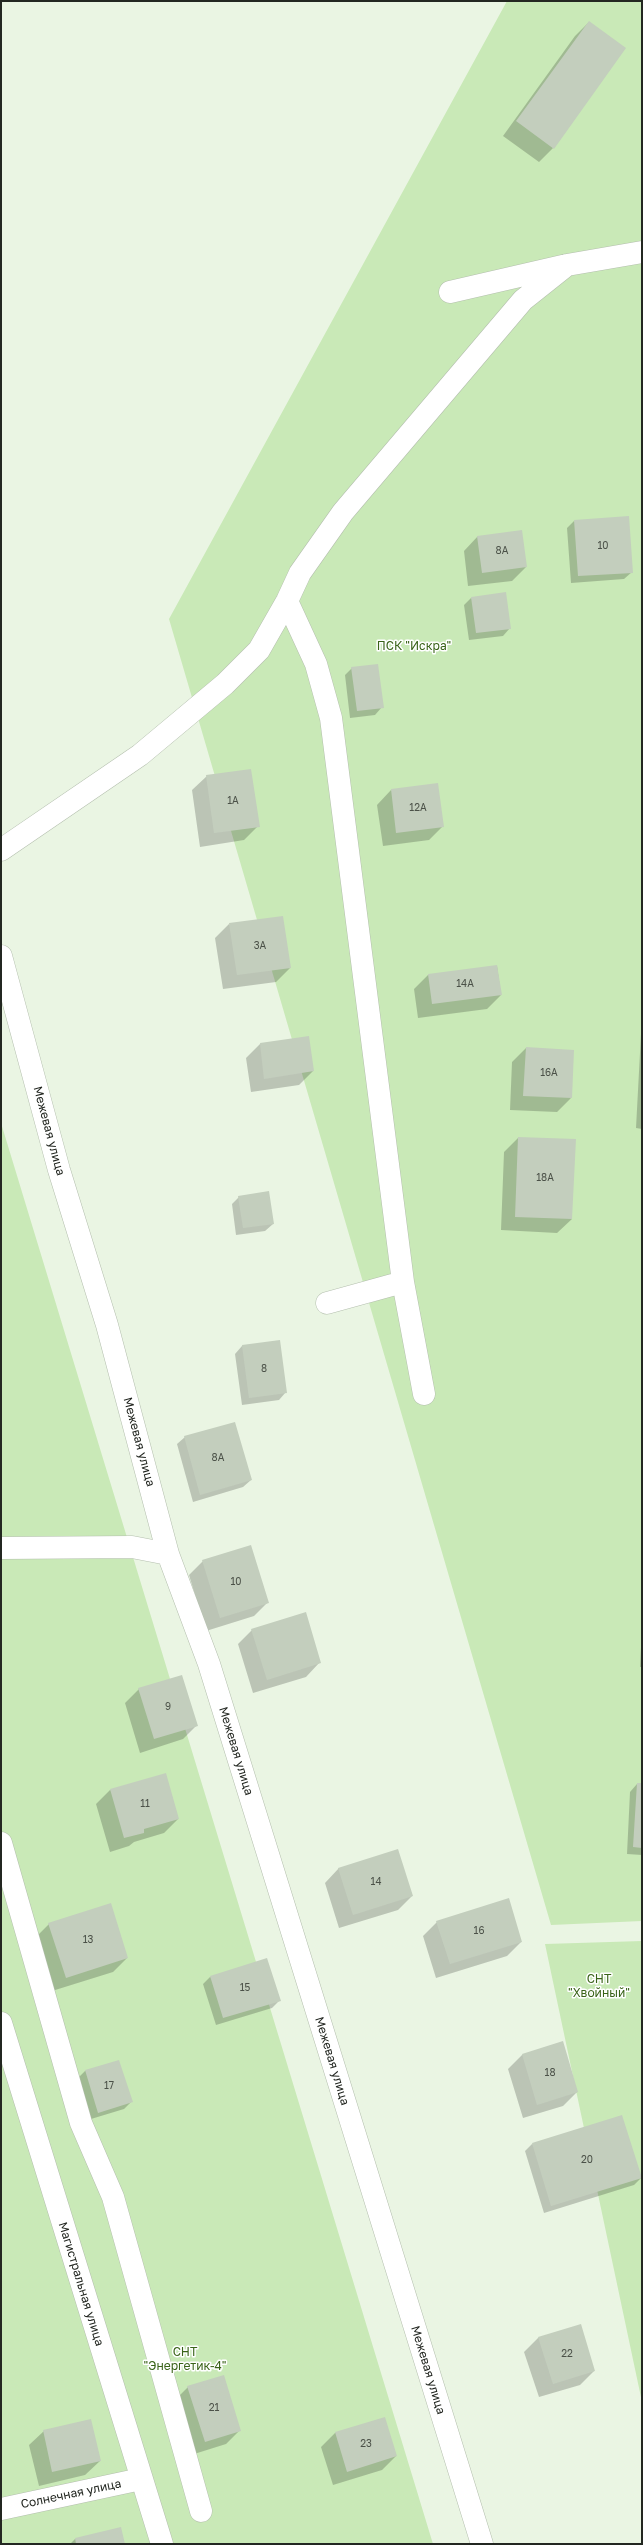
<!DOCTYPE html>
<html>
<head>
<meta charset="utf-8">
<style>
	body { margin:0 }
	#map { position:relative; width:643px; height:2545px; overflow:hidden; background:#eaf5e3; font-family:"Golos Text",sans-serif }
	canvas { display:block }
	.frame { position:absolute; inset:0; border:2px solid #232721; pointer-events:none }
</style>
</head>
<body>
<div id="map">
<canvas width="643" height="2545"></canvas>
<div class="frame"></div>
</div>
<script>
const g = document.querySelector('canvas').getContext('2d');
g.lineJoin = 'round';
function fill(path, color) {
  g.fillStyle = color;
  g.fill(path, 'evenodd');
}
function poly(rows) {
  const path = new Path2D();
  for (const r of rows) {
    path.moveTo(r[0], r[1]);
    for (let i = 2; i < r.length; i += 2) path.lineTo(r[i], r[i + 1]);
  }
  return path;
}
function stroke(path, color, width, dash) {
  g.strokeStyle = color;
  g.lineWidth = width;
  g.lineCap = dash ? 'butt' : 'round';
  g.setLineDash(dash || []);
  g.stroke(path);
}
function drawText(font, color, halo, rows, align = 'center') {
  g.font = font + ' "Golos Text",sans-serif';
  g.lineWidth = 3;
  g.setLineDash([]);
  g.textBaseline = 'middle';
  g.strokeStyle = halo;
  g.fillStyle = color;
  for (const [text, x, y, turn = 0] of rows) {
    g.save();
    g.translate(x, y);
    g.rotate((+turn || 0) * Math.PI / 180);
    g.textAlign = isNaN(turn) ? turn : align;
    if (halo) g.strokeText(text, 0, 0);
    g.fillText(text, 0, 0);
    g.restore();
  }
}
const green = poly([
	[507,1,642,1,642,1921,551,1925,169,619],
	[1,1123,433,2544,1,2544],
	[642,1941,642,2402,545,1944]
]);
const shadow = poly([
	[589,22,553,148,539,162,503,136,575,36],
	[574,521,632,572,624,579,571,583,567,528],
	[478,536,526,567,512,581,468,586,464,551],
	[471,598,510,628,503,636,469,640,464,605],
	[352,668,382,707,375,715,350,718,345,675],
	[207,776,258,826,244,840,200,847,192,790],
	[391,790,443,826,429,840,383,846,377,805],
	[229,924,290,968,276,982,223,989,215,938],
	[497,966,501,995,487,1009,418,1018,414,989,428,975],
	[642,1015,642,1129,636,1128],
	[308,1038,313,1071,299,1085,251,1092,246,1058,260,1044],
	[526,1048,571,1098,557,1112,510,1110,512,1062],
	[518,1138,572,1219,557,1233,501,1230,504,1152],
	[239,1197,273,1224,265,1231,236,1235,232,1204],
	[279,1341,286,1392,279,1400,242,1405,235,1354,242,1346],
	[185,1437,251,1480,243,1487,193,1502,177,1444],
	[203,1561,268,1602,254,1616,206,1631,189,1575],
	[642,1627,642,1667,640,1667],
	[252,1630,320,1662,306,1677,253,1693,238,1644],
	[139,1689,197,1725,183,1739,140,1753,125,1703],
	[637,1784,642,1784,642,1855,627,1854,630,1792],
	[110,1790,178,1819,164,1833,134,1842,129,1846,110,1852,96,1804],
	[339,1868,412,1896,398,1910,339,1928,325,1883],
	[437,1922,521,1942,507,1956,436,1978,423,1936],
	[49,1924,127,1958,113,1972,52,1991,35,1938],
	[210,1977,280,2000,272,2008,216,2025,203,1984],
	[562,2043,577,2092,563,2106,523,2118,508,2069,522,2055],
	[118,2061,131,2102,124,2109,91,2119,78,2078,85,2071],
	[532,2144,641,2178,634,2185,544,2213,525,2151],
	[580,2325,594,2371,580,2385,539,2397,524,2352,538,2338],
	[188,2387,240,2430,226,2444,191,2455,174,2401],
	[384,2418,396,2456,382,2470,333,2485,321,2447,335,2433],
	[44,2431,100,2461,85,2475,39,2486,29,2445],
	[75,2539,124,2544,70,2544]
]);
const building = poly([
	[589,21,626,48,554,149,516,121],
	[629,516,633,573,578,576,574,520],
	[522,530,527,567,482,573,477,536],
	[506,592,511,629,476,633,471,597],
	[378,664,384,708,357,711,351,667],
	[251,769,260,827,214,833,206,775],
	[438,783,444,827,396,833,391,789],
	[283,916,291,968,237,975,229,923],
	[497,965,502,995,432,1004,428,974],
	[309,1036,314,1071,264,1079,260,1043],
	[526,1047,574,1050,572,1098,523,1096],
	[518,1137,576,1139,572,1219,515,1217],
	[269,1191,274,1224,243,1228,238,1196],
	[280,1340,287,1393,249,1398,242,1345],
	[235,1422,252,1480,200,1495,184,1436],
	[251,1545,269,1603,220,1618,202,1560],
	[306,1612,321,1663,267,1680,251,1629],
	[182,1675,198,1726,154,1739,138,1688],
	[166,1773,179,1819,144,1829,144,1833,124,1838,110,1789],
	[637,1783,642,1783,642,1848,633,1847],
	[398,1849,413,1896,353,1915,338,1868],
	[509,1898,522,1942,450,1964,436,1921],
	[111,1903,128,1958,66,1978,48,1923],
	[267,1958,281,2001,223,2018,210,1976],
	[563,2041,578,2092,537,2105,522,2054],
	[119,2060,133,2102,98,2113,85,2070],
	[622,2115,642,2178,551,2206,532,2143],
	[581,2324,595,2371,553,2384,538,2337],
	[224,2375,241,2431,205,2442,187,2386],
	[385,2417,397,2456,347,2472,335,2432],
	[91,2419,101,2461,52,2472,43,2430],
	[121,2527,125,2544,76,2544,75,2538]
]);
const minor = poly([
	[450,292,567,265,642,252],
	[287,601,316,664,331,718,403,1282,424,1394],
	[1,850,140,755,225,684,259,650,287,601,300,573,343,512,523,300,567,265],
	[1,956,59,1170,107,1325,168,1554,209,1664,482,2544],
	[327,1303,403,1282],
	[1,1548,132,1547,168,1554],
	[1,1843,81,2123,113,2197,201,2511],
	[1,2023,162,2544],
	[1,2509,141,2479]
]);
const numberNames = [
	["10",603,546],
	["8А",502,551],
	["1А",233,801],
	["12А",418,808],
	["3А",260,946],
	["14А",465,984],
	["16А",549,1073],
	["18А",545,1178],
	["8",264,1369],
	["8А",218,1458],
	["10",236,1582],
	["9",168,1707],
	["11",145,1804],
	["14",376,1882],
	["16",479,1931],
	["13",88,1940],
	["15",245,1988],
	["18",550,2073],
	["17",109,2086],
	["20",587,2160],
	["22",567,2354],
	["21",214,2408],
	["23",366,2444]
];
const parkNames = [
	["ПСК \"Искра\"",414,646],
	["СНТ",599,1979],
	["\"Хвойный\"",599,1993],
	["СНТ",185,2352],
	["\"Энергетик-4\"",185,2366]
];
const streetNames = [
	["Межевая улица",49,1131,75],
	["Межевая улица",139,1442,75],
	["Межевая улица",236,1751,73],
	["Межевая улица",332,2061,73],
	["Магистральная улица",81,2284,73],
	["Межевая улица",428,2370,73],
	["Солнечная улица",71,2494,-12]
];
fill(green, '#c9e9b7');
fill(shadow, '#0003');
fill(building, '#c3cebd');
stroke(minor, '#b4bfae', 23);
stroke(minor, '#fff', 22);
drawText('10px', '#4b5148', null, numberNames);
drawText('12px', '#396318', '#fff', parkNames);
drawText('12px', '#232721', '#fff', streetNames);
</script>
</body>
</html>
